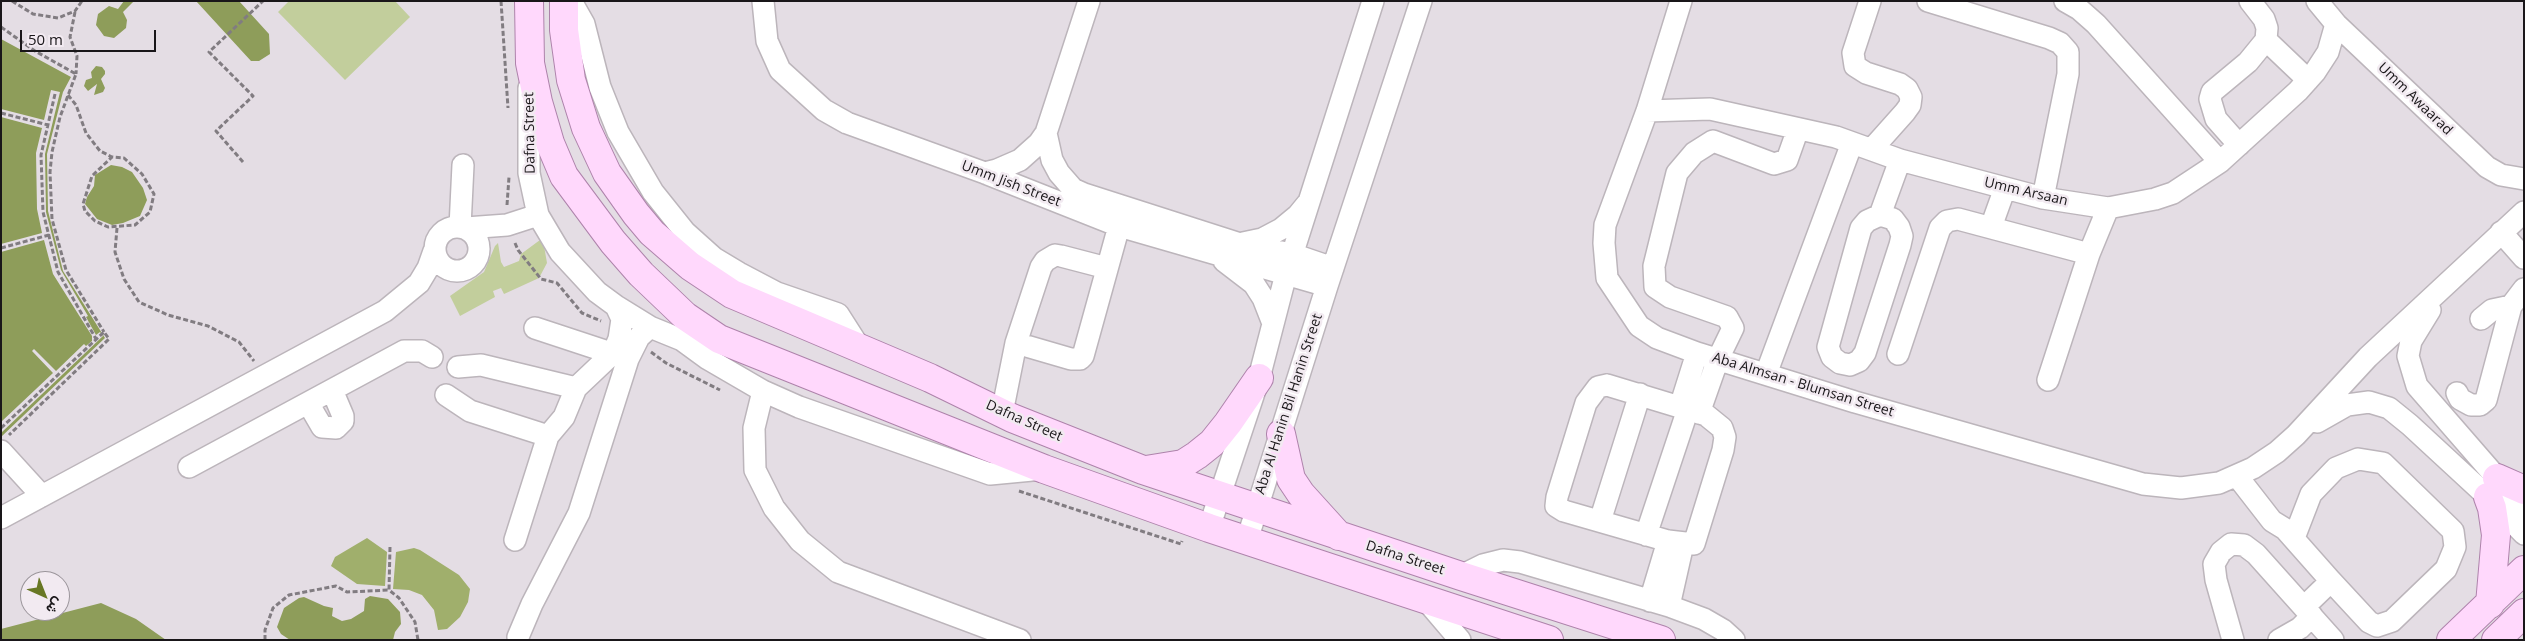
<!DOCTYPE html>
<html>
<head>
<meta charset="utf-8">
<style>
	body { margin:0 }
	#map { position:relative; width:2525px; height:641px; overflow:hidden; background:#e4dde4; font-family:"Open Sans",Vazirmatn,sans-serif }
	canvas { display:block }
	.frame { position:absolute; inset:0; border:2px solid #191619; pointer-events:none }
	.north { position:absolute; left:20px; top:571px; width:50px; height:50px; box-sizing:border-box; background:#f2eaf1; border:1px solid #9b959b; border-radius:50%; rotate:136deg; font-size:14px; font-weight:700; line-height:20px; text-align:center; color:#191619 }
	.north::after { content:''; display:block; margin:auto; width:18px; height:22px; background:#687724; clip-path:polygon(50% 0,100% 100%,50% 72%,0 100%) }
	.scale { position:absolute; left:20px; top:30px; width:136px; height:22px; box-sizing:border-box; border:2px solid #191619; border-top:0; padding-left:6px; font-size:15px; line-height:18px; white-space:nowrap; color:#191619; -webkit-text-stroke:4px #f2eaf1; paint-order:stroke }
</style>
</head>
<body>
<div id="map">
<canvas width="2525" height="641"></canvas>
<div class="frame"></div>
<div class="north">ش</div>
<div class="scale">50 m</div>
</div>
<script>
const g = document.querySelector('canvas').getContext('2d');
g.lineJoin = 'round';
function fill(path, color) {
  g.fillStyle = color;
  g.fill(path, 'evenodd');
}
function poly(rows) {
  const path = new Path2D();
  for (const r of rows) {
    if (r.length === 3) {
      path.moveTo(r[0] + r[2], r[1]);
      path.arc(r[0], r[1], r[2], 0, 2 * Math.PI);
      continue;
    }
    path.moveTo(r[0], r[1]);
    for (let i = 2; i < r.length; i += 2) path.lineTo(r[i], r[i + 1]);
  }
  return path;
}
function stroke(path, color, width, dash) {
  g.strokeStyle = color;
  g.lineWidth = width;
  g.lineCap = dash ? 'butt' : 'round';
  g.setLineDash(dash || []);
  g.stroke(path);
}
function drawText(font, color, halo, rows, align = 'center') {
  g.font = font + ' "Open Sans",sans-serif';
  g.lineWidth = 5;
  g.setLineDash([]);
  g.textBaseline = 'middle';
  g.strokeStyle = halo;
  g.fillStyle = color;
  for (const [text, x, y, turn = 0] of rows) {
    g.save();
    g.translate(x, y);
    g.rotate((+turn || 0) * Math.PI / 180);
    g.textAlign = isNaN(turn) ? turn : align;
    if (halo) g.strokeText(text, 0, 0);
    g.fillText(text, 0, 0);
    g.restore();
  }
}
const green = poly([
	[289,1,395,1,410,17,345,80,278,12],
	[540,240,543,240,547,263,539,278,504,294,501,288,493,291,495,297,460,316,450,296,484,272,495,246,498,243,501,262,504,267,519,261,521,254]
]);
const forest = poly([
	[367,538,387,552,385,586,357,584,331,566,335,557],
	[414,548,420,550,459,575,470,589,468,602,460,617,447,629,438,630,434,610,422,595,409,590,393,589,396,552]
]);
const water = poly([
	[124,1,134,1,123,12,127,20,126,28,114,38,104,36,96,25,98,14,109,6,118,9],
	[196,1,239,1,269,34,270,54,259,61,251,61],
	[1,39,71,77,63,92,47,154,48,211,63,271,105,338,1,437],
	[96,66,102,67,105,71,105,74,101,79,105,88,103,92,94,95,97,84,88,91,84,86,86,80,92,78,91,72],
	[111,165,122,167,132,172,143,188,147,200,140,216,123,223,112,225,97,219,85,204,87,197,94,186,95,175],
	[370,596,388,599,400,612,401,624,395,632,393,640,290,640,281,634,277,627,284,608,299,598,304,597,324,606,333,608,332,616,342,621,351,619,364,611,365,599],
	[101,603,136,619,166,640,1,640,1,629]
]);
const pier = poly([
	[51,90,60,92,45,154,46,212,61,270,88,316,86,317,96,335,100,332,103,336,1,433,1,422,53,373,32,351,34,349,56,371,84,344,86,346,92,341,92,336,53,274,44,240,1,252,1,244,42,233,37,209,36,153,42,128,1,117,1,109,44,120]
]);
const path = poly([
	[12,1,33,14,58,18,75,11,82,1],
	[501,1,508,108],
	[75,12,70,37,77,56,76,74],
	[1,27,35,51,76,74,60,117,52,152,50,172,52,219,66,270,104,332],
	[55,94,41,155,43,212,58,272,96,339],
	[68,95,76,105,86,133,100,151,112,157,124,158,142,174,154,194,150,212,135,225,108,227,95,221,85,211,83,204,92,176,112,157],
	[1,113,48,125],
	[243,162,216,131,253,96,209,52,263,1],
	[507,205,509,177],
	[117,228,115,252,124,279,139,302,168,315,208,326,239,342,254,361],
	[515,243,518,250,541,279,557,283,582,313,601,321],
	[1,248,49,235],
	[651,352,666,363,720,390],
	[1,428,104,332,109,339,9,435],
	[1019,491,1181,544,1182,541],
	[390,547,389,590,399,598,415,622,418,640],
	[265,640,265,630,273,608,289,595,336,586,347,592,389,590]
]);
const minor = poly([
	[571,1,584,24,600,87,618,132,653,192,685,232,714,258,739,273,777,293,838,314,861,350],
	[763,1,767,41,780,70,824,110,847,123,985,173,1119,226,1327,286],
	[1681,1,1647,111,1605,225,1604,243,1607,278,1639,326,1657,338,1697,353,1855,402,2143,484,2181,488,2219,483,2253,468,2277,452,2296,435,2368,357,2524,212],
	[1870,1,1853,53,1855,66,1866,73,1900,84,1907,89,1911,97,1910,105,1905,112,1872,149],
	[1928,1,2049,38,2060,43,2068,52,2068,74,2043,198],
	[2065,1,2079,9,2096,24,2220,162],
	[2317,1,2336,24,2487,167,2501,175,2524,179],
	[2266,40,2308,80],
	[529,88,529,173,538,215,560,252,597,292,616,306,650,327,682,340,708,359,763,391,799,407,990,474,1043,469],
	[1647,111,1710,109,1836,137,1900,160,2043,198,2108,208,2155,199,2173,193,2220,162,2298,91,2315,72,2328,52,2336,24],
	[1046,133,1052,160,1059,173,1073,189,1084,194,1240,244,1292,254,1333,268],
	[2239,145,2216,119,2210,99,2212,92,2248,62,2266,40,2267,28,2264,19,2250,1],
	[985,173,997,170,1020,160,1039,143,1046,133,1089,1],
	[1880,215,1893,219,1899,227,1902,236,1900,245,1865,353,1859,361,1850,365,1840,363,1832,357,1828,347,1861,228,1867,221,1880,215],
	[1880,215,1900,160],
	[457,249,22],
	[460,227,463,165],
	[1991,227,2005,188],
	[466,228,507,225,538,215],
	[2501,232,2524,258],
	[1243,243,1262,239,1281,229,1298,215,1307,204],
	[1224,261,1254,284,1263,298,1272,321],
	[2430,310,2411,341,2408,356,2417,386,2524,509],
	[2481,319,2492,310,2511,306],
	[535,328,623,357],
	[1016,343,1071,359,1080,359,1083,356,1119,226],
	[1898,354,1940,228,1947,221,1958,219,2089,254],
	[458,367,481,365,576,388],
	[1766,374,1852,143],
	[2048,380,2089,254,2108,208],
	[1607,385,1706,415,1722,428,1725,437,1723,450,1694,544,1668,541,1564,511,1556,506,1557,497,1586,403,1598,387,1607,385],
	[763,391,754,428,755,470,774,508,800,541,838,572,1020,640],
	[2457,393,2460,399,2471,405,2480,405,2486,400,2511,306,2524,289],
	[446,395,470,411,548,436],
	[308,403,322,427,336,428,343,421,343,416,332,390],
	[1680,407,1697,353],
	[1002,413,1016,343,1041,267,1045,261,1055,255,1061,256,1107,268],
	[1699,413,1718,359,1733,328,1727,317,1670,297,1655,287,1654,266,1677,173,1694,153,1713,141,1774,164,1787,160,1798,129],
	[2317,422,2347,405,2369,402,2389,408,2410,425,2488,497,2524,534],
	[1,451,42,496],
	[189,467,404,351,422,351,432,357],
	[2237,476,2272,521,2285,529,2331,581,2369,622,2377,626,2392,621,2446,569,2455,547,2453,531,2383,463,2358,459,2336,468,2311,494,2294,538],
	[1,518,385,311,419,283,428,268,434,251],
	[1600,521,1640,394],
	[1209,528,1259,378,1286,274,1373,1],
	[1646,535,1688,409],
	[515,540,548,436,564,417,576,388,613,353,619,339,622,319,616,306],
	[1247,540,1327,286,1421,1],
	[1461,576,1483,565,1503,560,1520,562,1669,606,1704,619,1723,630,1734,640],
	[1425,599,1460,640],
	[1650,601,1668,541],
	[1669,606,1683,544],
	[2304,607,2331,581],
	[518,637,532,604,579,513,628,359,639,337,650,327],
	[2233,640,2216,580,2214,564,2221,552,2231,544,2244,545,2256,554,2333,640],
	[2279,640,2300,628,2312,616]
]);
const major = poly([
	[529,1,530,63,538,102,550,143,564,176,613,242,641,274,685,316,719,339,1044,469,1209,528,1549,640],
	[564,1,564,30,571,80,586,128,607,173,636,214,652,233,690,266,732,294,930,378,1012,418,1143,470,1461,576,1661,640],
	[1281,434,1291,479,1301,494,1339,536],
	[1146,470,1183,464,1197,455,1212,443,1228,423,1259,378],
	[2497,478,2524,490],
	[2488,497,2492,508,2496,535,2490,604],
	[2451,640,2524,570],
	[2496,640,2524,613]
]);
const streetNames = [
	["Umm Awaarad",2415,99,44],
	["Dafna Street",530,133,-91],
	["Umm Jish Street",1011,184,21],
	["Umm Arsaan",2026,192,13],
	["Aba Almsan - Blumsan Street",1803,385,17],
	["Aba Al Hanin Bil Hanin Street",1289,404,-72],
	["Dafna Street",1024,421,24],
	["Dafna Street",1405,558,18]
];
fill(green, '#c2ce9c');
fill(forest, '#a0af6c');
fill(water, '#8e9d5a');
fill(pier, '#e4dde4');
stroke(minor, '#bcb5bb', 24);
stroke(major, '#ae83ab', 30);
stroke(path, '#817c81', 3, [5, 2.5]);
stroke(minor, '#fff', 21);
stroke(major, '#ffd8fc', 28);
drawText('14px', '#191619', '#f2eaf1', streetNames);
</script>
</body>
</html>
